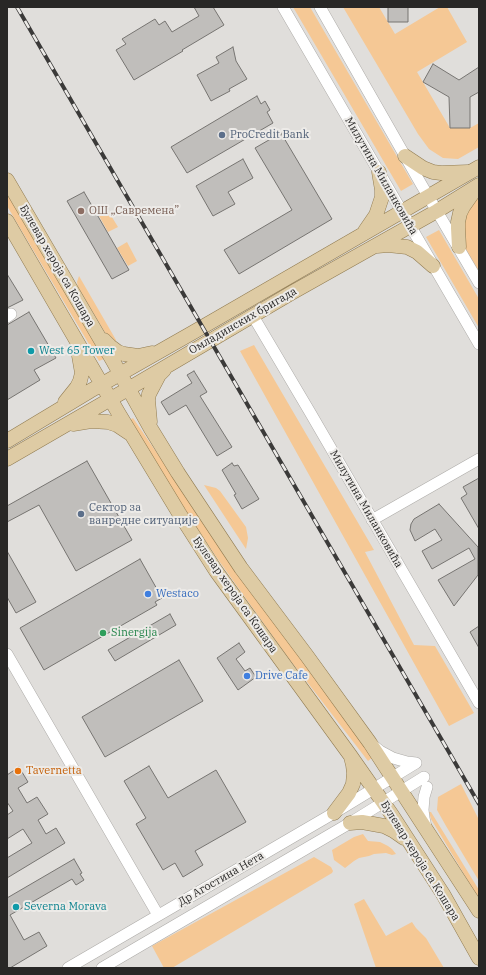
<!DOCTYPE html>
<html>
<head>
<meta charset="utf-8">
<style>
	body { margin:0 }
	#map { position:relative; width:486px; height:975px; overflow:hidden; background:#e0dedb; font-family:"IBM Plex Serif",serif }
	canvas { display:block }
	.frame { position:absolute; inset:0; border:8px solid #282726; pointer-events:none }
</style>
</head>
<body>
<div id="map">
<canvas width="486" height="975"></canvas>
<div class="frame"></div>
</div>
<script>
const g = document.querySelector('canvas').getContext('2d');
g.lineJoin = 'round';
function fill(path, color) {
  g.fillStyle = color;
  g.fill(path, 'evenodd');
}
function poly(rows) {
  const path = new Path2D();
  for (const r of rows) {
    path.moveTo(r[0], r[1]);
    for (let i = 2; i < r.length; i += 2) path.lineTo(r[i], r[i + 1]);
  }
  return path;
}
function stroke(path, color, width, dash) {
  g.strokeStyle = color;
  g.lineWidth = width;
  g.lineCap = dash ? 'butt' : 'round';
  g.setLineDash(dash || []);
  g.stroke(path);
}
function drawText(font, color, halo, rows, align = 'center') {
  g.font = font + ' "IBM Plex Serif",serif';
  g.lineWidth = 4;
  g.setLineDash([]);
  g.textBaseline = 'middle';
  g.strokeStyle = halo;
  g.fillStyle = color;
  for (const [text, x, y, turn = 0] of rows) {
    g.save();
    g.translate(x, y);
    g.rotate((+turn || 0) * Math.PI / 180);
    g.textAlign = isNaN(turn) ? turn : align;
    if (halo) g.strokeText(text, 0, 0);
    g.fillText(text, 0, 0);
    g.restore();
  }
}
const green = poly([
	[293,7,310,7,413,184,401,191],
	[343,7,379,7,395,34,440,7,447,7,467,42,417,72,450,128,470,128,479,123,479,147,458,159,443,158,429,149,418,134],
	[7,190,106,358,99,361,7,206],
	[479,190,479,274,464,248,462,235,469,204],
	[107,209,118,227,108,232,98,214],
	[439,230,479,299,479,328,426,237],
	[127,242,137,261,128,266,117,248],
	[79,276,116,340,115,343,106,334,78,287,77,282],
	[254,345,374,550,365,552,414,645,435,646,474,713,449,726,240,351],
	[133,418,230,560,373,757,368,761,287,656,219,561,165,480,130,420],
	[204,485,216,488,220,491,246,527,248,538,246,549],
	[461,784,479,820,479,881,446,826,437,810,438,797],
	[429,812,431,812,479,890,479,899,431,819],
	[363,834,368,841,380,842,388,846,392,849,396,854,392,855,386,853,374,854,369,856,359,858,354,861,345,868,334,860,332,850,354,837],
	[314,857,331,867,333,871,332,873,172,968,164,968,152,946],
	[364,899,386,936,412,922,416,928,426,938,444,968,376,968,354,904]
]);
const building = poly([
	[194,7,213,7,224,25,182,50,183,51,134,80,116,50,126,44,122,39,155,19,159,25,165,21,172,32,199,16,194,7],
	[388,7,408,7,408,22,388,22,388,7],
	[233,47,236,61,247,79,229,89,230,91,211,101,197,75,219,63,216,57,233,47],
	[433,64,459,80,479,67,479,92,470,97,470,128,450,128,449,97,423,82,433,64],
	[257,96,261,104,265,101,270,110,267,112,273,123,187,173,171,147,257,96],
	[281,133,332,219,239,274,224,250,292,210,255,148,281,133],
	[243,159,253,178,228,192,235,204,213,216,196,186,243,159],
	[84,192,129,270,112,279,67,201,84,192],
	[7,274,23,300,7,308,7,274],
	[29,312,56,358,34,370,40,380,7,400,7,325,29,312],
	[194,371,207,392,200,396,232,447,217,456,186,405,169,415,161,402,192,383,187,375,194,371],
	[87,461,132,540,76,571,39,505,7,522,7,506,87,461],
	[232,463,234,466,238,465,259,499,242,509,234,495,236,494,222,470,232,463],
	[479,478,479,529,461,498,467,494,463,487,479,478],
	[439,504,478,547,478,575,454,606,438,580,475,559,469,548,432,569,422,551,442,540,435,529,415,541,410,530,411,524,414,519,439,504],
	[7,551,36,602,16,613,7,597,7,551],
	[140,559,162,598,155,602,157,605,44,670,20,628,140,559],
	[170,614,176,625,115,661,108,650,170,614],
	[479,626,479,648,470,632,479,626],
	[239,643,245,652,236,659,245,671,250,668,256,677,238,690,217,658,239,643],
	[179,660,203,701,105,757,82,717,179,660],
	[149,766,168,798,216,770,246,822,195,851,203,865,183,877,175,863,163,870,136,824,146,818,124,781,149,766],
	[19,767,28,782,18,788,27,803,37,797,48,814,38,820,46,834,56,828,65,843,7,878,7,858,32,843,23,829,7,839,7,815,13,811,7,802,7,775,19,767],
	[74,859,82,873,80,874,84,880,76,885,72,879,10,915,24,940,39,932,47,946,10,968,7,968,7,898,74,859]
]);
const minor = poly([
	[283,7,479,344],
	[320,7,421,184,479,283],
	[253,316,311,414,479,703],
	[7,317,11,314],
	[372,520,479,459],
	[7,654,158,915],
	[374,746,380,751,393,758,407,762,416,763],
	[426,827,424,818,423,810,424,797,427,787],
	[68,968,334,813,416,763],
	[102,968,350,823,424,777]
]);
const major = poly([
	[405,156,423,168,433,172,441,173,468,172],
	[7,180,113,361,151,429,178,473,241,568,307,656,370,743,479,911],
	[7,221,119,414,179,513,216,571,350,755,392,815,443,894,479,958],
	[365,231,376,215,382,197,382,190,379,172],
	[377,246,388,245,407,247,417,252,433,266],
	[459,247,458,228,458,222,460,213,463,207,475,190],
	[104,340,110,346,118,352,124,354,138,356,152,353],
	[65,402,77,387,80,381,82,373,78,350],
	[150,422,148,400,149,394,159,375,164,370],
	[73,424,91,421,108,422,117,425,129,433],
	[7,441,90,391,192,333,479,167],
	[7,459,140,382,293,292,437,211,479,185],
	[334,813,349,793,353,784,354,773,353,765,351,757],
	[350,823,362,822,384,826,394,831,404,838]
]);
const rail = poly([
	[17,7,479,804]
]);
const markers = [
	[222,135,4,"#5c6f8a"],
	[81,211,4,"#8d6e63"],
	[31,351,4,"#0f9aa8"],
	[81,514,4,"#5c6f8a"],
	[148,594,4,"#3f7fe0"],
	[103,633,4,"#2e9e5b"],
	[247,676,4,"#3f7fe0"],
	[18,771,4,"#e8710a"],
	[16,907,4,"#0f9aa8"]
];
const serviceNames = [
	["ProCredit Bank",230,135],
	["Сектор за",89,508],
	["ванредне ситуације",89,521]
];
const streetNames = [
	["Милутина Миланковића",381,176,60],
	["Булевар хероја са Кошара",57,266,60],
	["Омладинских бригада",243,321,-30],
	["Милутина Миланковића",366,509,60],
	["Булевар хероја са Кошара",235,595,55],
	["Булевар хероја са Кошара",420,861,58],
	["Др Агостина Нета",221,879,-30]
];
const educationNames = [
	["ОШ „Савремена”",89,211]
];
const cultureNames = [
	["West 65 Tower",39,351],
	["Severna Morava",24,907]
];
const shopNames = [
	["Westaco",156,594],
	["Drive Cafe",255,676]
];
const leisureNames = [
	["Sinergija",111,633]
];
const foodNames = [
	["Tavernetta",26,771]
];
fill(green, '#f5c895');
fill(building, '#c0bebb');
stroke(building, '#767471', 1);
stroke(minor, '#adaba8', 12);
stroke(major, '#907b50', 15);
stroke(minor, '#fff', 11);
stroke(major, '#decba4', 14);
stroke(rail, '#3b3a39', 4);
stroke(rail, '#edebe8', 2.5, [8]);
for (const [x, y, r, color] of markers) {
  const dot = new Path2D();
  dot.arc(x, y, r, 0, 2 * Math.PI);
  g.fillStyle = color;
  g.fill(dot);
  stroke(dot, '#edebe8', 1.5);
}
drawText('11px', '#4e5e75', '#edebe8', serviceNames, 'left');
drawText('11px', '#282726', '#edebe8', streetNames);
drawText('11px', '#785e54', '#edebe8', educationNames, 'left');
drawText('11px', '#0d838f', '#edebe8', cultureNames, 'left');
drawText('11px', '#366cbe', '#edebe8', shopNames, 'left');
drawText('11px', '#27864d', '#edebe8', leisureNames, 'left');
drawText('11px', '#c56008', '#edebe8', foodNames, 'left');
</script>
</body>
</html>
